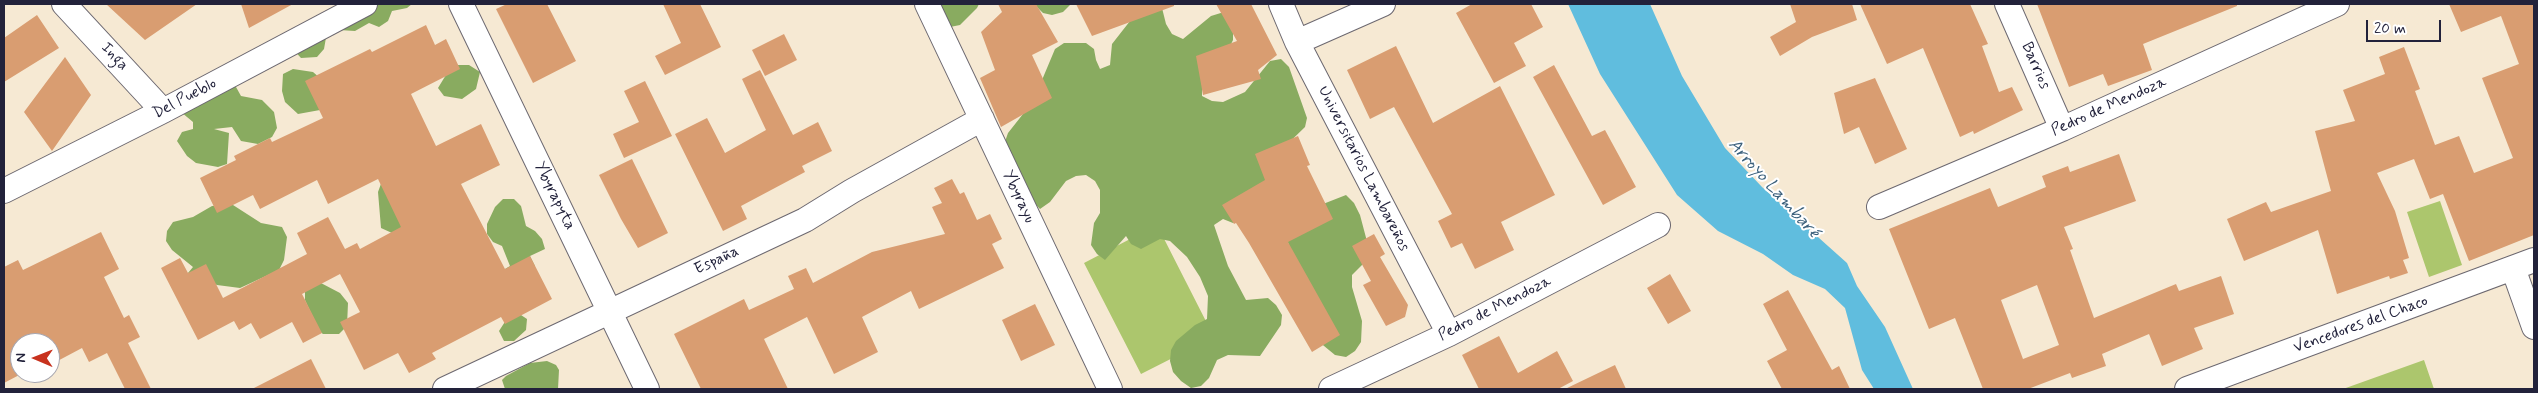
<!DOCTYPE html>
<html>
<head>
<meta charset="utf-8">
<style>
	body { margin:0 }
	#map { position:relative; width:2538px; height:393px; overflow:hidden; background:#f6e9d3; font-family:Mynerve,sans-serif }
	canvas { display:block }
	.frame { position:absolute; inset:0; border:5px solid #22223b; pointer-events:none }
	.north { position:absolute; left:10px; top:333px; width:50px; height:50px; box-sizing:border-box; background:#fff; border:1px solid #a7a7b1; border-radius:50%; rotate:271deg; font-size:14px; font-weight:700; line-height:20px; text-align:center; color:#22223b }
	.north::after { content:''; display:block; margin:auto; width:18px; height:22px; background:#c8321e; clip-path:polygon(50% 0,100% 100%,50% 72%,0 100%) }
	.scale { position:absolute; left:2366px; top:20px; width:75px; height:22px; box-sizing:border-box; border:2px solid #22223b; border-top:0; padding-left:6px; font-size:15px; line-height:18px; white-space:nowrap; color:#22223b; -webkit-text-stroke:4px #fff; paint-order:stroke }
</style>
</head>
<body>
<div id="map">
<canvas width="2538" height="393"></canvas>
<div class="frame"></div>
<div class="north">N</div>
<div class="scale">20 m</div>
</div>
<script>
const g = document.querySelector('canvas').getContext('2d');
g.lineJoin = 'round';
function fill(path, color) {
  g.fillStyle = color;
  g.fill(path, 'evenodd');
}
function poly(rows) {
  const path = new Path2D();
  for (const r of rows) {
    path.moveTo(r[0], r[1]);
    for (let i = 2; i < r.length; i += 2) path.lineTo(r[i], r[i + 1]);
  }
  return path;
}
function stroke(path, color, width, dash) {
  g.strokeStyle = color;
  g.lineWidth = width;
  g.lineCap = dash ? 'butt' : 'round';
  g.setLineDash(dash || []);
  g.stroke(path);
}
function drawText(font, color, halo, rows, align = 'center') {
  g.font = font + ' Mynerve,sans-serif';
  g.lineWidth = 4;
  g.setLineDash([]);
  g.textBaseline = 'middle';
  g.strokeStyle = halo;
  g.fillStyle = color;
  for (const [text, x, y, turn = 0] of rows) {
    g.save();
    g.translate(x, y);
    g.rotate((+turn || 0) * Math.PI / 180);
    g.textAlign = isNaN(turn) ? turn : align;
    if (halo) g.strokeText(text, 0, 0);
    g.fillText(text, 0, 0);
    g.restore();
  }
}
const green = poly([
	[2440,201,2462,265,2429,277,2407,212],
	[1157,225,1214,337,1141,374,1084,263],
	[2424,360,2434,389,2343,389]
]);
const forest = poly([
	[365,4,412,4,407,8,392,11,388,21,379,27,369,23,355,31,339,30],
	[938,4,979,4,977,8,960,25,950,27],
	[1034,4,1071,4,1063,12,1052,15,1043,13],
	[1146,4,1161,4,1166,24,1172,34,1183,39,1211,16,1224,12,1233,17,1233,40,1227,52,1202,85,1202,96,1212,101,1223,102,1245,92,1270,61,1281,59,1289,67,1307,118,1305,127,1271,160,1277,179,1242,218,1233,223,1223,219,1214,225,1228,266,1246,300,1268,298,1276,305,1282,315,1281,325,1260,356,1228,355,1217,360,1209,378,1201,386,1191,388,1181,381,1173,372,1170,361,1171,350,1176,341,1195,325,1207,319,1208,296,1200,277,1187,257,1170,241,1160,239,1141,249,1131,244,1126,236,1105,260,1097,254,1091,245,1094,223,1100,213,1100,190,1095,181,1086,175,1076,176,1066,181,1050,202,1040,209,1017,185,1001,153,1008,133,1023,114,1042,80,1055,49,1064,43,1086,43,1094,49,1096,60,1100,69,1110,65,1112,44,1141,7],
	[327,32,324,49,317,57,301,58,289,45],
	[452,65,469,65,480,72,476,89,462,99,444,96,438,88],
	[293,69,313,72,321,79,320,110,298,114,285,102,282,91,283,74],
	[224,86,236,87,241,96,262,100,274,112,277,128,272,137,258,144,241,141,232,127,214,129,229,133,227,164,218,167,196,163,187,156,177,141,182,132,193,129,193,122,181,112],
	[382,181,429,215,392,233,381,228,378,192],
	[1346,195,1354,203,1360,215,1369,249,1368,259,1352,275,1352,287,1362,321,1361,342,1355,351,1346,357,1335,355,1318,341,1286,236,1323,204],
	[503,199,514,199,521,206,526,226,535,231,542,239,545,249,530,256,535,266,527,271,505,269,510,266,502,246,493,242,487,234,487,224,495,207],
	[223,205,233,205,261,223,282,227,287,237,284,260,279,270,240,288,217,285,188,273,193,267,172,250,166,241,167,231,173,222,193,217,212,206],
	[319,282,340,293,348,303,347,326,339,334,323,334,319,331,305,300,305,290],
	[518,313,527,319,526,330,514,341,504,341,499,331,508,317],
	[547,361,556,365,559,370,558,389,505,389,502,380,506,376,530,363]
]);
const water = poly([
	[1568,4,1650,4,1682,76,1725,148,1762,187,1847,263,1857,286,1885,327,1913,389,1874,389,1862,370,1845,308,1825,289,1793,275,1763,254,1718,231,1677,195,1600,74]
]);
const building = poly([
	[106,4,197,4,145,40],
	[241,4,293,4,249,28],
	[507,4,547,4,576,61,533,83,496,9],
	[663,4,700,4,721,47,665,75,655,56,681,43],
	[998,4,1036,4,1058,42,1032,55,1052,98,1001,127,980,78,995,70,981,32,1002,12],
	[1076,4,1174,4,1174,6,1092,36],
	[1216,4,1251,4,1277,55,1258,70,1261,79,1203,95,1196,56,1237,41],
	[1472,4,1531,4,1543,27,1514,43,1526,66,1494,83,1456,13],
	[1790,4,1852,4,1857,20,1812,37,1780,56,1770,37,1796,22],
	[1860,4,1970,4,1988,44,1982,46,1999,92,2012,87,2023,110,1974,134,1973,131,1960,137,1923,48,1887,64],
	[2037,4,2237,4,2237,6,2143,44,2152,70,2108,86,2103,74,2069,87],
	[2449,4,2534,4,2534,235,2469,261,2443,194,2430,199,2414,159,2377,173,2395,211,2409,258,2403,260,2408,273,2390,279,2389,276,2337,294,2318,230,2244,261,2227,219,2266,202,2271,212,2331,191,2315,131,2355,121,2343,90,2385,74,2379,57,2404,47,2420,89,2415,91,2435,145,2459,136,2474,173,2513,158,2482,78,2519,64,2501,16,2461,32],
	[37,15,59,48,4,82,4,38],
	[426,25,435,45,446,39,460,69,411,94,436,146,481,124,500,165,461,184,505,269,530,256,552,299,505,324,501,317,432,353,436,359,409,373,398,353,364,370,340,322,360,312,340,274,302,294,322,333,303,343,292,322,260,339,251,323,239,330,234,321,198,340,161,268,180,258,188,273,206,264,223,298,307,254,297,233,328,217,345,249,357,243,360,249,401,227,378,179,328,204,317,180,260,209,253,195,217,213,200,178,236,160,234,156,270,138,272,142,323,118,305,81,370,49,372,52],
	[784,34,797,60,765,76,752,50],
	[1396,46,1433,123,1500,86,1555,195,1501,222,1514,250,1475,269,1462,243,1451,248,1438,221,1452,214,1394,107,1370,119,1347,70],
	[65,57,91,95,52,151,24,112],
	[1554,65,1592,136,1605,130,1636,187,1603,205,1533,77],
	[760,70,793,135,818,122,832,151,802,166,805,172,741,206,747,219,723,231,675,134,707,118,725,153,766,130,742,79],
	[1875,78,1907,149,1875,164,1859,127,1844,134,1834,93],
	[645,81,672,136,624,158,613,134,639,122,624,91],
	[1298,136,1310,165,1307,166,1333,219,1288,242,1340,335,1312,352,1249,243,1236,223,1234,224,1222,205,1265,180,1255,154],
	[2119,154,2136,201,2064,227,2073,249,2070,250,2094,318,2176,284,2179,291,2221,276,2234,314,2194,328,2203,349,2162,366,2149,334,2102,354,2106,366,2072,378,2070,373,2028,389,1983,389,1955,318,1929,329,1889,229,1990,188,1998,207,2046,187,2042,176,2068,166,2070,172],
	[2037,285,2059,345,2023,359,2001,300],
	[632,159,668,233,638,248,621,219,599,175],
	[952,179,960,194,964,192,977,220,990,214,1002,239,992,244,1004,268,919,309,911,291,862,317,878,352,834,374,807,317,764,339,788,389,701,389,674,334,744,299,749,310,794,289,788,276,806,268,813,283,872,252,945,234,932,207,942,203,934,188],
	[101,232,119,269,104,277,124,318,129,315,140,337,128,343,151,389,125,389,107,353,89,362,82,348,50,365,50,343,20,343,20,373,23,373,4,383,4,267,18,260,23,270],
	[1374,234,1385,254,1380,257,1408,305,1405,317,1386,326,1363,285,1371,281,1352,246],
	[1670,274,1691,311,1668,324,1647,288],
	[1788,290,1832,370,1839,366,1850,389,1782,389,1767,361,1787,350,1763,304],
	[1035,304,1055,345,1021,361,1002,320],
	[1499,336,1518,373,1557,351,1573,381,1558,389,1479,389,1462,355],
	[311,359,326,389,252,389],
	[1615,365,1626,389,1565,389]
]);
const minor = poly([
	[64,4,163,111],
	[461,4,647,389],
	[927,4,1110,389],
	[1281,4,1297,42,1449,334],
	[2007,4,2062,129],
	[1297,42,1383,4],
	[4,191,163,111,365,4],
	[1879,207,2062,129,2337,4],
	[2513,268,2534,327],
	[445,389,805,220,852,191,982,119],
	[1331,389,1449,334,1658,225],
	[2187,389,2534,260]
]);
const streetNames = [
	["Inga",114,57,47],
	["Barrios",2035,66,66],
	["Del Pueblo",185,99,-28],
	["Pedro de Mendoza",2109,107,-24],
	["Universitarios Lambareños",1363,169,63],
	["Ybyrapyta",554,196,64],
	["Ybyrayu",1018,197,65],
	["España",717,261,-25],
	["Pedro de Mendoza",1495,309,-27],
	["Vencedores del Chaco",2361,325,-20]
];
const waterNames = [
	["Arroyo Lambaré",1773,189,48]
];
fill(green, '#acc66d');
fill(forest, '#89ab60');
fill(water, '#60bdde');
fill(building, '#d99d71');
stroke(minor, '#6c6870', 26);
stroke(minor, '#fff', 24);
drawText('16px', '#22223b', '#fff', streetNames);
drawText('italic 18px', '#3b607c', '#fff', waterNames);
</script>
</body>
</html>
